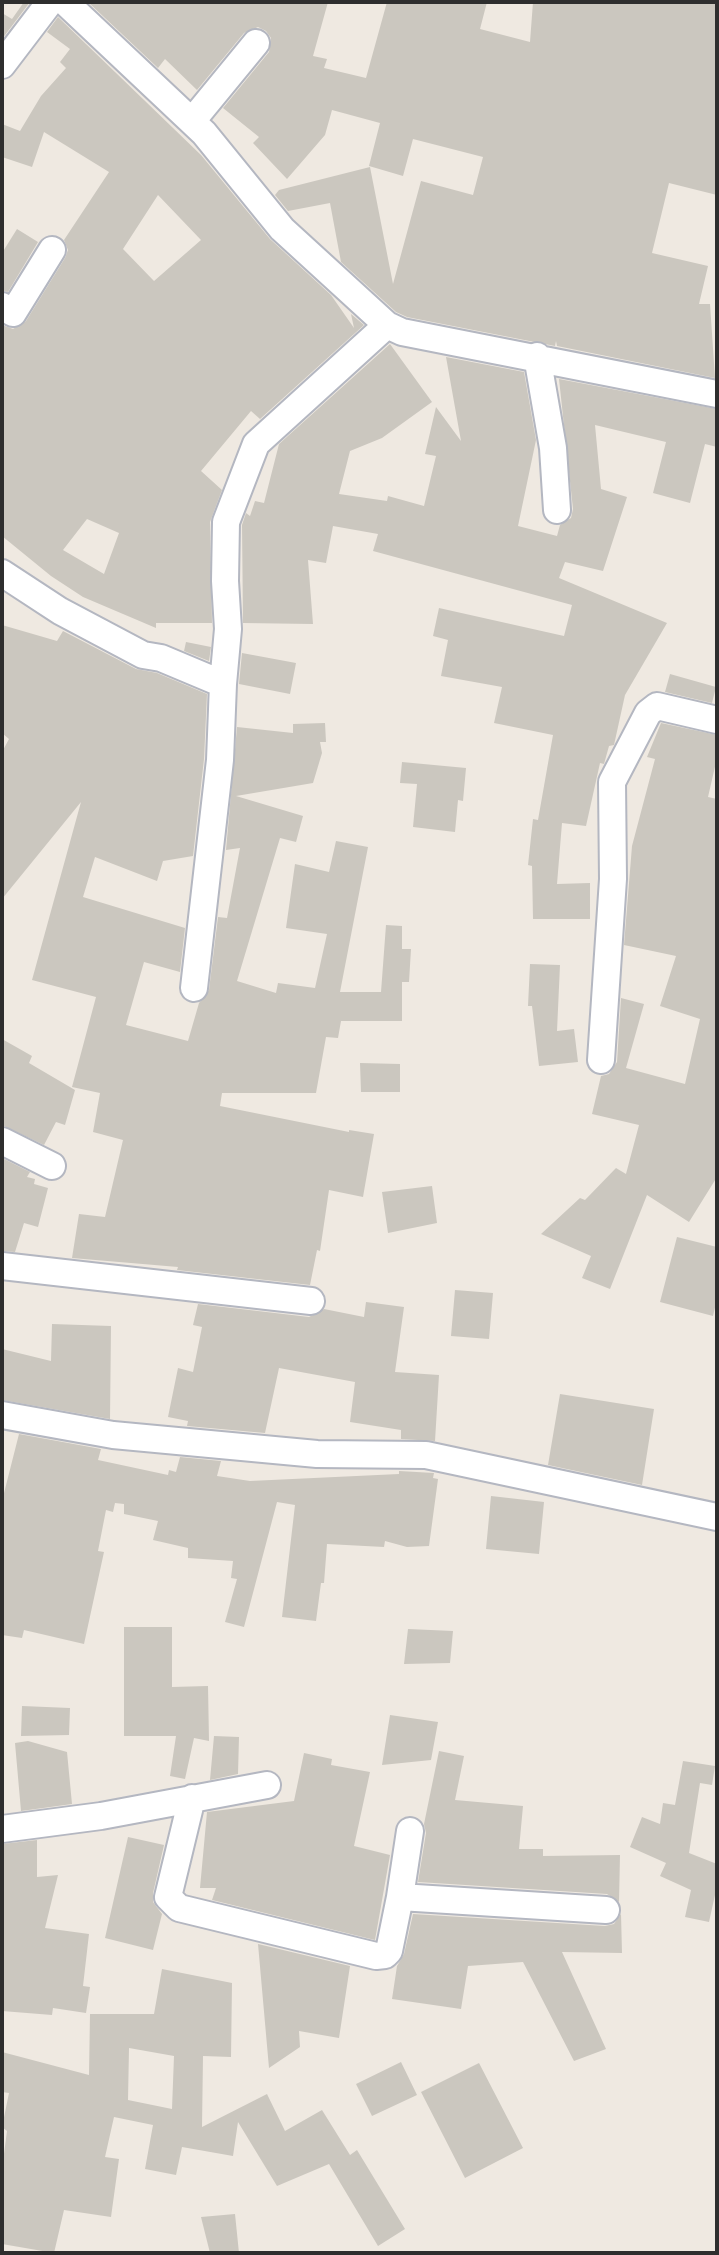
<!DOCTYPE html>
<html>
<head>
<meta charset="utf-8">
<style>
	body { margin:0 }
	#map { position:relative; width:719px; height:2255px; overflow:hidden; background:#efe9e1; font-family:"Asap Condensed",sans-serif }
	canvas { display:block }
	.frame { position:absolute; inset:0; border:4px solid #2e2e2e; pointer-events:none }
</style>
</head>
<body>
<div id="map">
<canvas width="719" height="2255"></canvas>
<div class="frame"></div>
</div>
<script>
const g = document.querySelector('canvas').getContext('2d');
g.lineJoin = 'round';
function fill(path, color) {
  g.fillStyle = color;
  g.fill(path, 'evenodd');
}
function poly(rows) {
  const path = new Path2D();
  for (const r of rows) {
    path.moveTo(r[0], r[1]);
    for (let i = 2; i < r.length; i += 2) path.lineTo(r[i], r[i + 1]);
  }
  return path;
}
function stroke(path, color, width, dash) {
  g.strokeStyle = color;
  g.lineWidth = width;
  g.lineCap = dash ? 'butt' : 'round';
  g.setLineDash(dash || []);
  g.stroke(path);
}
const building = poly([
	[24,2,30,2,2,39,2,13,12,19],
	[88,2,328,2,313,56,327,59,324,68,366,78,387,2,487,2,480,29,530,42,533,2,717,2,717,195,669,183,652,253,708,266,699,304,710,304,715,378,557,346,556,341,555,346,407,317,396,312,341,262,330,203,288,211,275,195,279,190,370,167,393,284,421,181,473,195,483,157,413,139,403,176,369,166,380,123,332,110,325,135,287,179,253,143,259,137,223,108,269,52,271,38,266,31,258,27,244,33,197,90,165,59,158,68],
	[58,17,201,155,270,239,331,295,354,328,351,314,364,325,260,419,251,411,201,471,222,490,210,522,212,623,156,623,156,628,83,597,51,576,2,536,2,325,13,329,26,321,65,258,68,250,64,240,109,172,44,132,32,167,2,157,2,124,20,131,41,96,66,68,60,62,70,49,47,32],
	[158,195,201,240,154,281,123,249],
	[87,519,119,533,104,574,63,550],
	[17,229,38,242,8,292,2,290,2,253],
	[390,344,432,402,382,438,350,451,339,494,387,501,388,496,424,506,436,456,425,454,436,407,461,441,446,357,524,372,536,440,518,526,557,536,560,525,571,518,573,509,559,379,717,409,717,447,705,444,690,503,653,493,666,442,595,425,601,489,627,497,603,571,565,562,559,578,667,623,625,695,614,745,609,746,604,764,600,763,586,826,562,823,557,884,590,883,590,919,533,919,532,866,528,865,533,819,538,820,553,735,494,723,502,687,441,676,448,640,433,636,439,608,564,636,572,605,373,551,378,534,333,526,326,563,308,560,313,624,243,623,242,525,246,513,250,516,255,501,264,503,279,444],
	[2,625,57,641,63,631,136,669,157,673,207,694,204,759,193,856,163,861,157,881,95,857,83,897,185,928,180,972,144,962,126,1025,188,1041,199,1003,209,990,218,917,227,918,240,848,226,850,237,727,293,733,293,724,325,723,326,742,320,742,322,753,313,783,236,796,303,816,296,842,280,838,237,981,276,993,278,983,315,988,327,934,286,928,295,864,329,872,336,841,368,847,340,992,381,992,386,925,402,926,402,949,411,949,409,982,402,982,402,1021,341,1021,338,1038,326,1037,316,1093,222,1093,220,1106,349,1132,349,1130,374,1134,363,1197,329,1190,320,1251,317,1250,310,1285,177,1270,178,1267,72,1258,79,1214,105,1217,123,1140,93,1132,100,1093,72,1087,96,997,32,980,81,802,2,899,2,752,9,739,2,733],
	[186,642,211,647,209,661,184,651],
	[242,653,296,663,290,694,239,684],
	[670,674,716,687,712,703,665,692],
	[661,723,717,735,717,758,708,797,717,799,717,1177,689,1222,647,1195,610,1289,582,1278,591,1256,541,1234,580,1198,585,1200,616,1168,626,1174,639,1125,592,1114,601,1076,609,1074,617,1062,621,998,644,1004,626,1068,685,1084,700,1019,660,1006,676,956,624,945,632,846,655,759,647,757],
	[402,762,466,768,463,801,458,800,455,832,413,827,417,784,400,783],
	[530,964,560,965,557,1031,574,1029,578,1062,539,1066,532,1006,528,1006],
	[2,1039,32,1056,29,1063,75,1090,65,1125,56,1122,44,1145,2,1125],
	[360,1063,400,1064,400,1092,361,1092],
	[2,1158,30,1172,27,1177,35,1179,34,1184,48,1188,38,1227,24,1223,15,1252,2,1251],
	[432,1186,437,1223,388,1233,382,1192],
	[677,1237,717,1247,717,1299,713,1316,660,1302],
	[455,1290,493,1293,489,1339,451,1336],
	[366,1302,404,1307,395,1372,439,1375,435,1441,401,1439,401,1430,350,1422,355,1382,279,1368,265,1433,187,1426,188,1421,168,1417,178,1368,193,1372,202,1327,193,1325,198,1304,309,1317,324,1309,364,1317],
	[52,1324,111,1326,110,1419,2,1400,2,1349,51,1361],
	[560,1394,654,1409,642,1485,548,1465],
	[19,1434,101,1449,98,1460,168,1475,169,1470,176,1472,180,1457,221,1461,217,1476,250,1481,399,1474,399,1471,434,1473,433,1478,438,1479,429,1546,407,1547,385,1541,384,1547,327,1544,324,1583,321,1583,316,1621,282,1617,295,1505,277,1502,244,1627,225,1622,237,1579,231,1578,233,1561,188,1558,188,1548,153,1540,158,1521,124,1514,124,1504,115,1503,113,1512,106,1510,98,1551,104,1552,84,1644,24,1630,22,1638,2,1635,2,1501],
	[491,1496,544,1502,539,1554,486,1549],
	[124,1627,172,1627,172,1687,208,1686,209,1741,194,1738,185,1779,170,1776,176,1736,124,1736],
	[408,1629,453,1631,450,1663,404,1664],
	[22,1706,70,1708,69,1735,21,1736],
	[390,1715,438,1722,431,1760,382,1765],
	[214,1736,239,1737,238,1774,210,1780],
	[28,1741,67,1752,72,1804,21,1811,15,1743],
	[439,1751,464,1756,455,1800,523,1806,519,1849,543,1849,543,1856,620,1855,619,1902,607,1894,418,1882,426,1833,424,1824],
	[304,1753,332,1759,331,1765,370,1772,354,1846,390,1855,375,1940,212,1900,216,1888,200,1888,207,1812,294,1801],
	[683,1761,715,1766,712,1785,700,1783,689,1853,717,1864,717,1886,709,1922,685,1917,691,1890,660,1876,666,1863,630,1847,642,1817,660,1824,663,1803,675,1805],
	[128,1837,164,1845,153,1893,153,1902,162,1914,153,1950,105,1938],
	[37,1840,37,1877,58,1875,45,1928,89,1934,83,1986,90,1987,86,2013,53,2008,52,2015,2,2011,2,1844],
	[413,1914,605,1926,614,1924,621,1914,622,1953,562,1952,606,2049,574,2061,523,1962,468,1966,461,2009,392,1999,397,1966,404,1954],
	[258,1944,350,1966,339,2038,299,2031,300,2047,269,2068],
	[162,1969,232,1983,231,2057,203,2056,202,2127,267,2094,285,2131,322,2110,350,2155,357,2150,405,2229,378,2246,329,2164,277,2186,238,2122,233,2156,182,2147,176,2175,145,2169,153,2125,114,2117,105,2157,119,2159,111,2217,64,2210,54,2253,2,2244,2,2169,7,2131,2,2127,9,2093,2,2092,2,2052,89,2075,90,2014,154,2014],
	[129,2048,174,2056,172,2109,128,2100],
	[401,2062,417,2095,372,2116,356,2084],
	[479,2063,523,2148,465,2178,421,2092],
	[235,2214,239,2253,210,2253,201,2217]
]);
const minor = poly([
	[65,2,204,133,282,229,387,325,402,332,717,394],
	[2,65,50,2],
	[192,121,256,43],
	[2,306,13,313,52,250],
	[537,356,553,448,557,510],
	[2,573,60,611,143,655,161,658,223,684,220,760,194,988],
	[223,684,228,629,225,581,226,522,256,444,387,325],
	[601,1060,613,879,612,782,648,713,657,706,717,720],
	[2,1141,52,1166],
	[2,1266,311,1301],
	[2,1415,113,1435,317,1454,426,1455,717,1517],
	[192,1798,168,1897,179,1908,376,1956,385,1955,389,1951,400,1897,606,1910],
	[2,1829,101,1816,267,1785],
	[400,1897,410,1831]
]);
fill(building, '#cbc7bf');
stroke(minor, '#b4b7c1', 30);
stroke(minor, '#fff', 26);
</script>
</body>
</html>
